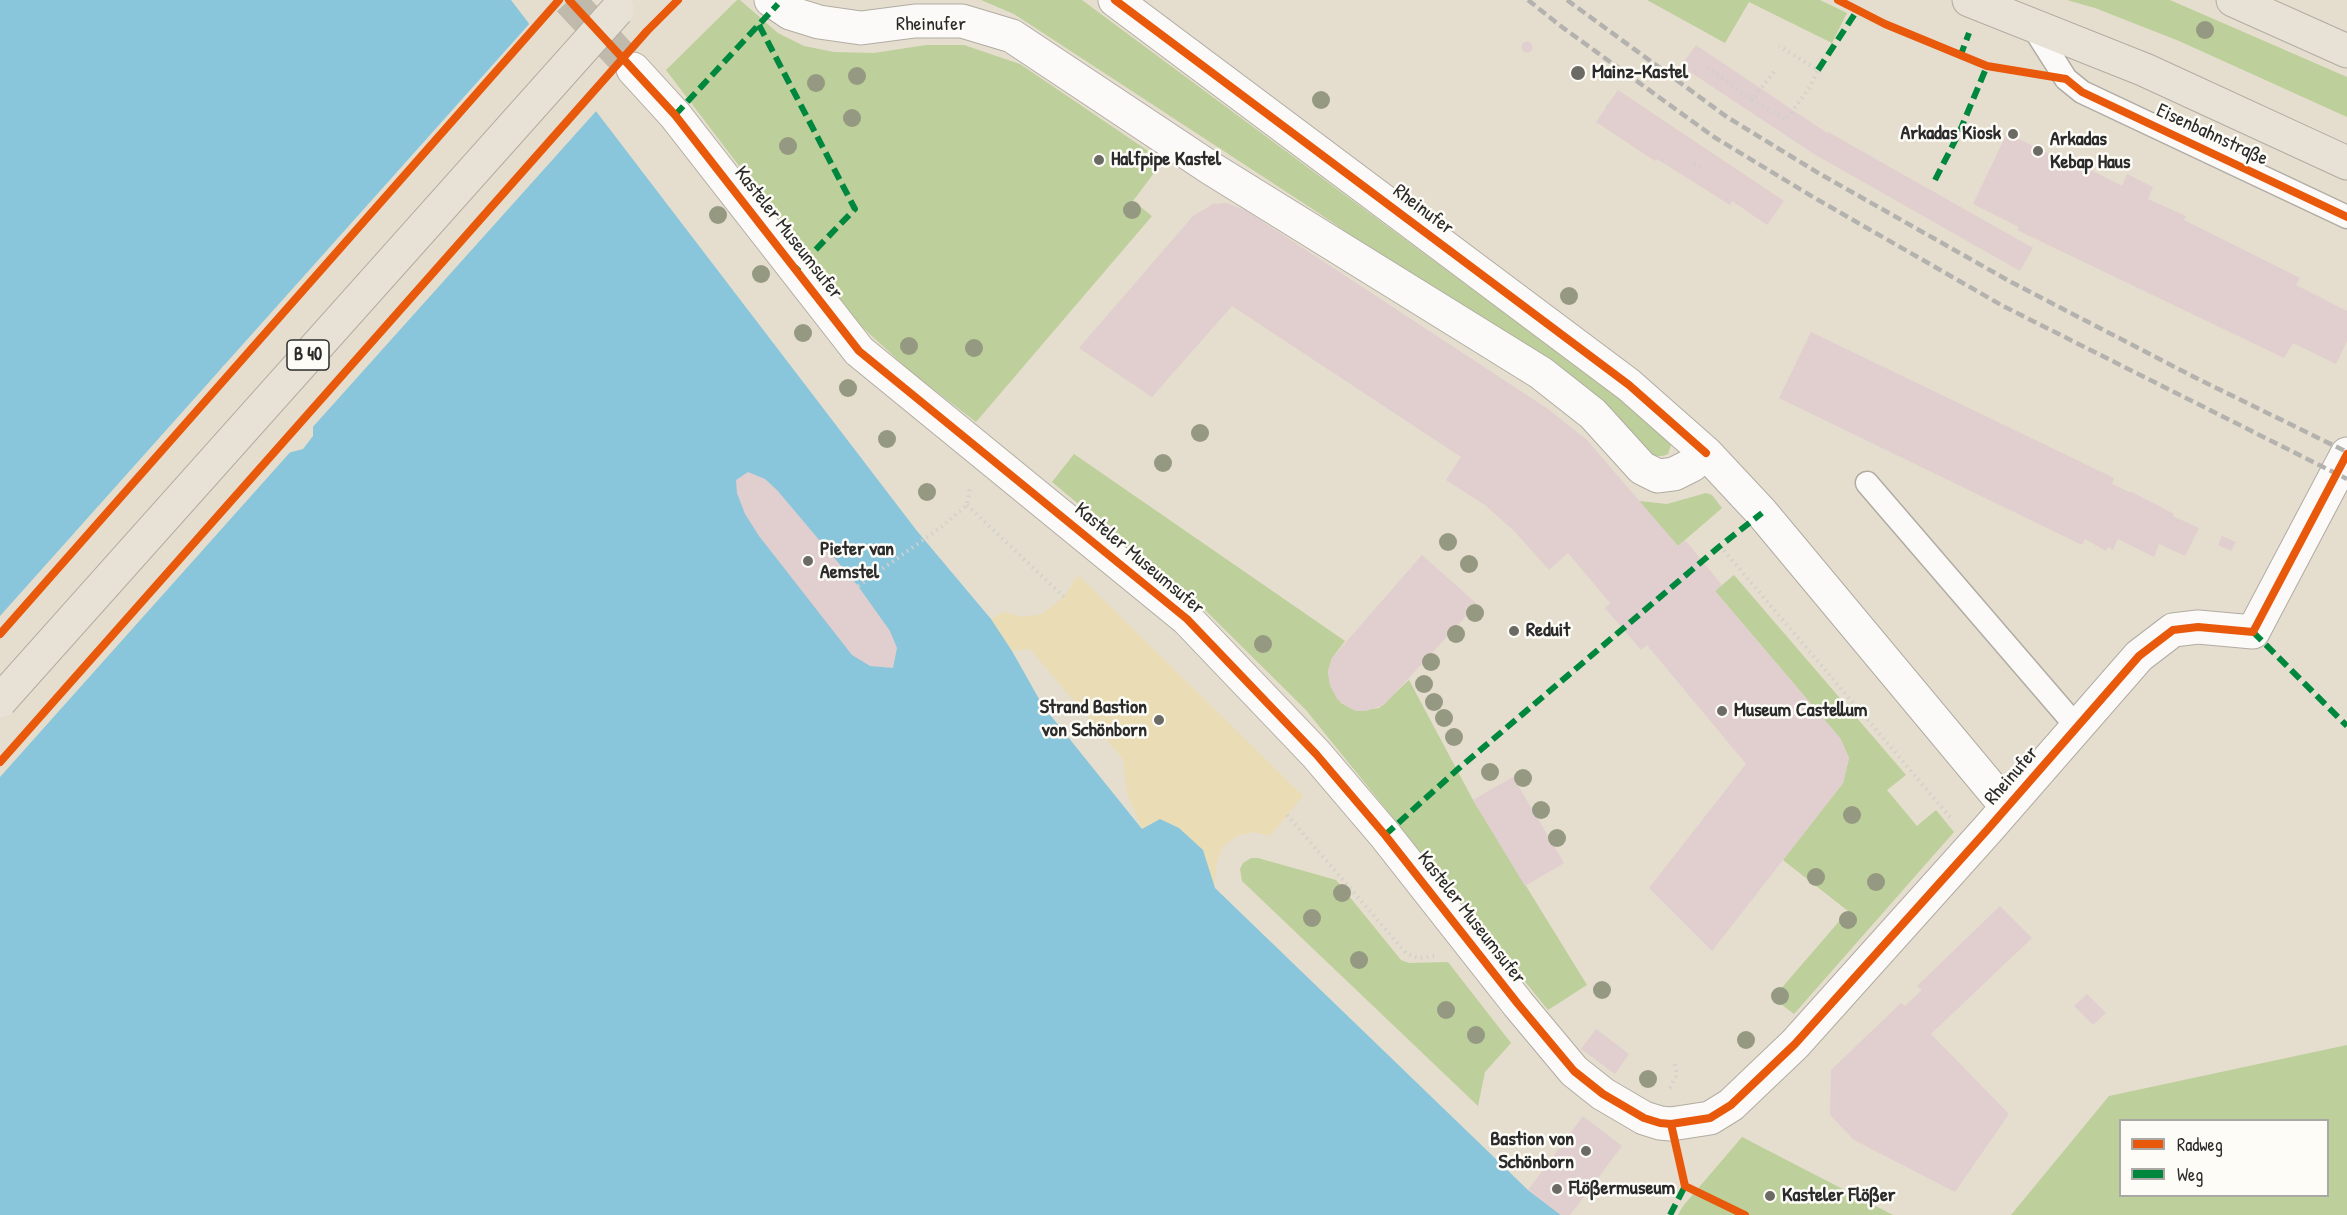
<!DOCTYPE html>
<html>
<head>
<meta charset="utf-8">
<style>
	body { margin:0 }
	#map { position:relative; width:2347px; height:1215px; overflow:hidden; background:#e5dece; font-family:"Patrick Hand",sans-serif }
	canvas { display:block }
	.legend { position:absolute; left:2119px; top:1119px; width:210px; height:78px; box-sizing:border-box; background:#fdfcf7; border:2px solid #a9a8a5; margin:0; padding:8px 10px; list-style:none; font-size:18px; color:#2b2b2b }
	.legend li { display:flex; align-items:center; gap:12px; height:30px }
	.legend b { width:30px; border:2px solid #a9a8a5 }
</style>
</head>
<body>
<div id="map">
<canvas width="2347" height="1215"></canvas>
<ul class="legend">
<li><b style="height:8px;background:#e8590c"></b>Radweg</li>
<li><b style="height:8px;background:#00873e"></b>Weg</li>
</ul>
</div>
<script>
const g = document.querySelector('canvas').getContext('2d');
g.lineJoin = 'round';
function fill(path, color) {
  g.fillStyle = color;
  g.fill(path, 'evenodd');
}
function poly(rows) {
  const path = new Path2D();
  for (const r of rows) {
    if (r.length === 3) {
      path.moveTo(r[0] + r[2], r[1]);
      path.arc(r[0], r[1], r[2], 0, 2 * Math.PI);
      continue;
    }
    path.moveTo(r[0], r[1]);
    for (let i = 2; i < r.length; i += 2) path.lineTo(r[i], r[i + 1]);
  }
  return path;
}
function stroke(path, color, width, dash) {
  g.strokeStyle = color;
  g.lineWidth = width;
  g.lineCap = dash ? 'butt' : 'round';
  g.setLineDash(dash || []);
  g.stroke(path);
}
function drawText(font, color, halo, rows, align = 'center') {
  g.font = font + ' "Patrick Hand",sans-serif';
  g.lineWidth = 5;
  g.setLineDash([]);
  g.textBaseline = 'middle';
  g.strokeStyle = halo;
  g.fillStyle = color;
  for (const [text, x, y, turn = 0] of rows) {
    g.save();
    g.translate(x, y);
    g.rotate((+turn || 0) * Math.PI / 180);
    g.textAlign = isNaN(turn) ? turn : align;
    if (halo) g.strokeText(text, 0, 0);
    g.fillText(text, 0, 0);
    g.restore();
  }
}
const green = poly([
	[737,0,740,0,778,33,804,46,834,52,874,53,926,45,964,45,1020,64,1163,161,1133,201,1152,216,976,422,912,373,861,326,666,70],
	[981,0,1082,0,1608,390,1647,416,1667,437,1671,445,1668,454,1663,456,1655,456,1558,376,1314,210,1014,14],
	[1647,0,1820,0,1847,13,1832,43,1749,2,1725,43],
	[2067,0,2170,0,2347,77,2347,117,2179,41,2095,8],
	[1074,454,1345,641,1332,658,1328,671,1330,685,1341,703,1356,711,1379,708,1409,680,1473,800,1587,985,1548,1010,1306,710,1201,606,1052,482],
	[1706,493,1712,495,1722,508,1678,546,1639,501,1667,504],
	[1734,575,1906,775,1887,790,1917,826,1936,810,1954,832,1794,1014,1773,998,1848,911,1783,860,1843,783,1849,758,1840,738,1715,591],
	[1251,858,1258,858,1336,880,1401,960,1409,963,1448,962,1511,1043,1485,1072,1478,1106,1242,881,1240,869,1243,863],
	[2347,1045,2347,1215,2011,1215,2109,1096],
	[2120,1120,2328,1120,2328,1196,2120,1196],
	[1742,1137,1893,1215,1678,1215,1683,1206]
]);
const sand = poly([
	[1078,575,1303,796,1270,836,1253,832,1239,835,1223,846,1217,861,1214,888,1203,851,1142,829,1127,793,1123,759,1030,649,1012,651,991,619,1003,612,1023,617,1042,614,1064,597]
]);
const water = poly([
	[0,0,511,0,917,531,991,619,1012,651,1043,706,1142,829,1160,819,1179,828,1203,850,1215,888,1528,1190,1561,1215,0,1215],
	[241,360,313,425,313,436,303,449,288,453,216,387,222,367,229,362]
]);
const pier = poly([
	[531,22,598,109,311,429,240,362,235,362,224,369,218,386,289,450,293,449,0,777,0,616]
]);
const building = poly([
	[1527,47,5.5],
	[1696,45,1827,133,1828,132,2033,248,2020,271,1814,154,1681,66],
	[1618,90,1784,201,1767,225,1732,201,1730,205,1657,159,1655,161,1596,122],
	[2009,129,2013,131,2011,135,2055,157,2056,152,2122,186,2127,174,2153,187,2148,199,2186,216,2184,220,2300,278,2296,285,2347,311,2347,341,2336,364,2293,343,2284,358,2017,230,2019,227,1973,204],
	[1226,203,1245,210,1548,409,1587,440,1678,546,1685,540,1722,585,1715,591,1840,738,1849,758,1843,783,1712,951,1649,888,1746,764,1647,645,1641,650,1605,608,1610,603,1568,553,1549,570,1514,531,1485,505,1446,480,1461,457,1232,306,1152,397,1079,348,1193,216,1213,204],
	[1811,332,2114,478,2112,484,2129,492,2132,492,2174,514,2173,516,2199,528,2185,556,2159,544,2154,557,2118,539,2113,550,2108,547,2106,551,2085,539,2082,545,1779,398],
	[748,472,765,479,777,490,858,586,890,631,897,648,893,668,870,666,852,655,759,536,745,514,737,493,736,480],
	[2222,536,2236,542,2231,551,2218,545],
	[1422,555,1477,604,1384,705,1366,711,1356,711,1348,707,1337,699,1330,685,1328,671,1332,658],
	[1513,777,1564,863,1525,886,1473,800],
	[2000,906,2032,938,1931,1034,2009,1114,1955,1192,1854,1140,1830,1115,1831,1070,1901,1003,1905,1006,1922,990,1917,986],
	[2087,994,2106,1013,2093,1025,2074,1006],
	[1596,1029,1629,1054,1615,1074,1581,1049],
	[1583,1116,1622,1146,1570,1215,1561,1215,1528,1190]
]);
const streetTunnel = poly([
	[569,0,633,69]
]);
const path = poly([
	[1707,67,1752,100,1776,69],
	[1752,100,1786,120,1809,88,1818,70,1779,46],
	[1607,105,1610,108],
	[1694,164,1705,170],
	[967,505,1064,597],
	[1720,546,1950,817],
	[858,586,940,528,967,505,970,489],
	[1287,815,1406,953,1418,958,1435,956],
	[1670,1088,1677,1074,1674,1061]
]);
const lane = poly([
	[2031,24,2066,79,2082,92,2347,217],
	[1867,483,2077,727]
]);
const street = poly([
	[771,0,790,13,819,22,861,28,915,21,962,21,1012,36,1212,169,1541,373,1593,414,1642,468,1658,476,1674,474,1692,465,1706,453],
	[1115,0,1629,385,1706,453,1762,513,2007,807],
	[633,69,675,115,859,351,1187,619,1316,754,1385,835,1518,1004,1574,1071,1603,1094,1644,1118,1660,1123,1671,1124,1710,1118,1731,1105,1795,1044,1988,829,2139,656,2173,630,2198,627,2253,632,2347,454]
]);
const primary = poly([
	[1969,0,2145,70,2347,163],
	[2233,0,2347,51]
]);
const rail = poly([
	[1528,0,1562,27,1714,137,1813,197,2003,306,2347,479],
	[1567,0,1727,117,1820,174,2011,282,2196,378,2347,452]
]);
const primaryBridge = poly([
	[0,701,617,10]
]);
const quiet = poly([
	[759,25,855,209,796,270],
	[1960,57,1969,33],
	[1818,70,1858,9],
	[675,115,778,4],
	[1935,180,1959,133,1987,66],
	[2253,632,2347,726],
	[1385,835,1458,769,1720,546,1762,513],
	[1670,1215,1685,1186,1684,1182]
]);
const cycleway = poly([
	[569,0,675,115,859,351,1187,619,1316,754,1385,835,1518,1004,1574,1071,1603,1094,1644,1118,1660,1123,1671,1124,1710,1118,1731,1105,1795,1044,1988,829,2139,656,2173,630,2198,627,2253,632,2347,454],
	[1115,0,1629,385,1706,453],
	[1838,0,1885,24,1987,66,2066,79,2082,92,2347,217],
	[0,634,559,0],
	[0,762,647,31,678,0],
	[1671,1124,1685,1186,1745,1215]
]);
const trees = [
	[2205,30],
	[857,76],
	[816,83],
	[1321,100],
	[852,118],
	[788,146],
	[1132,210],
	[718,215],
	[761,274],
	[1569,296],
	[803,333],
	[909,346],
	[974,348],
	[848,388],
	[1200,433],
	[887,439],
	[1163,463],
	[927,492],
	[1448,542],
	[1469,564],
	[1475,613],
	[1456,634],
	[1263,644],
	[1431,662],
	[1424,684],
	[1434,702],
	[1444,718],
	[1454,737],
	[1490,772],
	[1523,778],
	[1541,810],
	[1852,815],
	[1557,838],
	[1816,877],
	[1876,882],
	[1342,893],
	[1312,918],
	[1848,920],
	[1359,960],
	[1602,990],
	[1780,996],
	[1446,1010],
	[1476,1035],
	[1746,1040],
	[1648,1079]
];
const markers = [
	[1578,73,8,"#6c6a64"],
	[2013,134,6,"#6c6a64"],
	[2038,151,6,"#6c6a64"],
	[1099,160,6,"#6c6a64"],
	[808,561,6,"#6c6a64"],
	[1514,631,6,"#6c6a64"],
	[1722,711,6,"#6c6a64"],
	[1159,720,6,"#6c6a64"],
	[1586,1151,6,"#6c6a64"],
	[1557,1189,6,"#6c6a64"],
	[1770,1196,6,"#6c6a64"]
];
const shields = [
	[308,355,42]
];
const shieldNames = [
	["B 40",308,355]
];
const streetNames = [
	["Rheinufer",931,25],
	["Eisenbahnstraße",2212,135,25],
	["Rheinufer",1423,210,37],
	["Kasteler Museumsufer",788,233,52],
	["Kasteler Museumsufer",1139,559,40],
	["Rheinufer",2012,776,-49],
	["Kasteler Museumsufer",1471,918,52]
];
const poiNames = [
	["Mainz-Kastel",1592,73],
	["Arkadas Kiosk",2001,134,"right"],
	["Arkadas",2050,140],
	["Kebap Haus",2050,163],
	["Halfpipe Kastel",1111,160],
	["Pieter van",820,550],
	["Aemstel",820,573],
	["Reduit",1526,631],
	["Strand Bastion",1147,708,"right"],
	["von Schönborn",1147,731,"right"],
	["Museum Castellum",1734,711],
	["Bastion von",1574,1140,"right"],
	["Schönborn",1574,1163,"right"],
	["Flößermuseum",1569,1189],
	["Kasteler Flößer",1782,1196]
];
fill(green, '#bdcf9a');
fill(sand, '#eadcb4');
fill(water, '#89c6db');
fill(pier, '#e5dece');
fill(building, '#e1cece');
stroke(streetTunnel, '#c0baad', 33, [33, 16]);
stroke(lane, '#b1aca3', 25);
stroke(street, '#b1aca3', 35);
stroke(primary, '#b1aca3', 35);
stroke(path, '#d1d0cc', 4, [1.5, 4.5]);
stroke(lane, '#fbfaf8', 22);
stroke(street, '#fbfaf8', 33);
stroke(primary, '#e8e1d5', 33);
stroke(rail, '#b3b2af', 4.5, [9, 4.5]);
stroke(primaryBridge, '#b1aca3', 35, []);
stroke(primaryBridge, '#e8e1d5', 33);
stroke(quiet, '#00873e', 6, [12, 6]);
stroke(cycleway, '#e8590c', 8);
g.fillStyle = '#959982';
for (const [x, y] of trees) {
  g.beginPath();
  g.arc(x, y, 9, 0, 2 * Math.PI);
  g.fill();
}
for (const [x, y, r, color] of markers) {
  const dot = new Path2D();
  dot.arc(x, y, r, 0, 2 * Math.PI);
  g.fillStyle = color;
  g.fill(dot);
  stroke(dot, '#fdfcf7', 2);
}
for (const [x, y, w] of shields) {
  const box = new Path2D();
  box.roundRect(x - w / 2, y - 15, w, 30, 4.5);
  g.fillStyle = '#fdfcf7';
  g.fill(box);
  stroke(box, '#2b2b2b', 1.5);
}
drawText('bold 18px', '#2b2b2b', null, shieldNames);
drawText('20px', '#2b2b2b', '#fdfcf7', streetNames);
drawText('bold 20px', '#2b2b2b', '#fdfcf7', poiNames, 'left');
</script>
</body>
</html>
